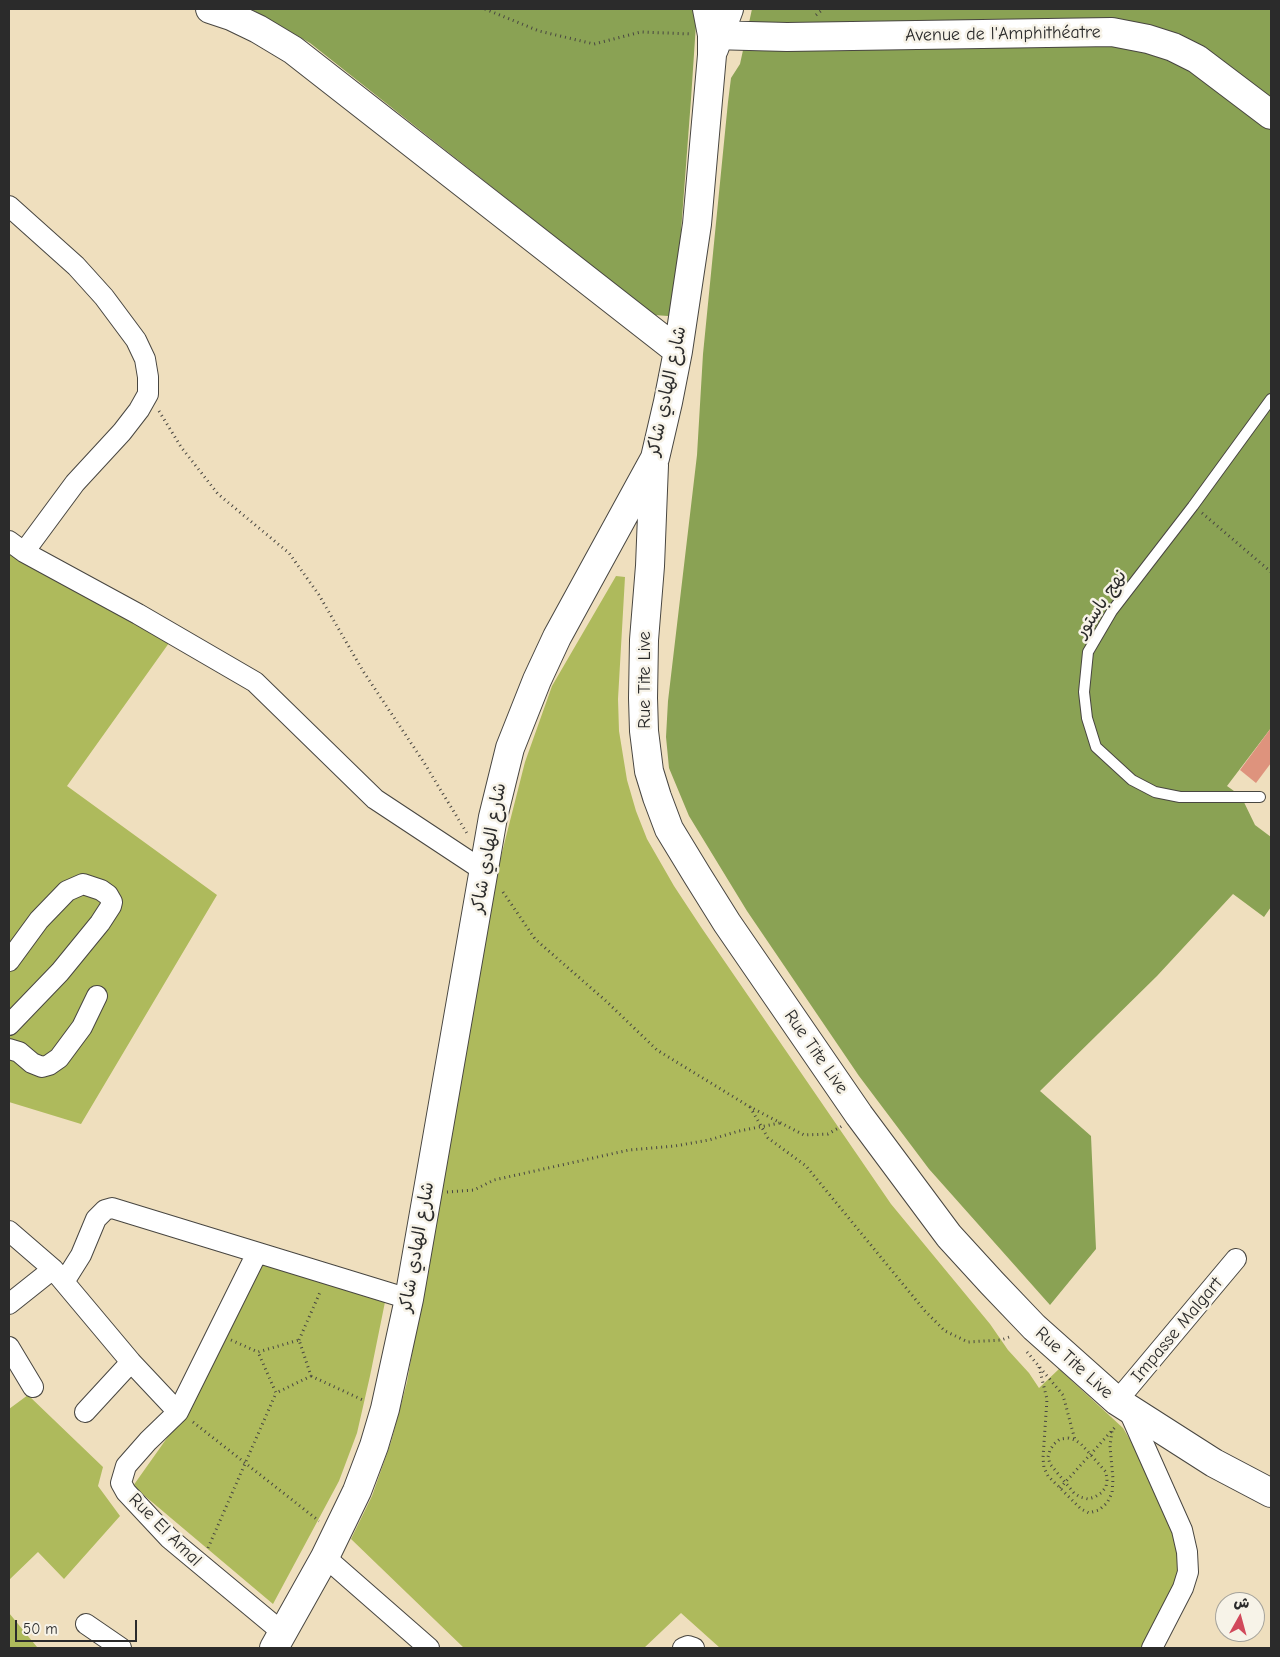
<!DOCTYPE html>
<html>
<head>
<meta charset="utf-8">
<style>
	body { margin:0 }
	#map { position:relative; width:1280px; height:1657px; overflow:hidden; background:#efdfbe; font-family:"Comic Neue","Playpen Sans Arabic",sans-serif }
	canvas { display:block }
	.frame { position:absolute; inset:0; border:10px solid #2b2b2b; pointer-events:none }
	.north { position:absolute; left:1215px; top:1592px; width:50px; height:50px; box-sizing:border-box; background:#f7f3e8; border:1px solid #a5a39c; border-radius:50%; rotate:7deg; font-size:14px; font-weight:700; line-height:20px; text-align:center; color:#2b2b2b }
	.north::after { content:''; display:block; margin:auto; width:18px; height:22px; background:#d1495b; clip-path:polygon(50% 0,100% 100%,50% 72%,0 100%) }
	.scale { position:absolute; left:15px; top:1620px; width:122px; height:22px; box-sizing:border-box; border:2px solid #2b2b2b; border-top:0; padding-left:6px; font-size:15px; line-height:18px; white-space:nowrap; color:#2b2b2b; -webkit-text-stroke:4px #f7f3e8; paint-order:stroke }
</style>
</head>
<body>
<div id="map">
<canvas width="1280" height="1657"></canvas>
<div class="frame"></div>
<div class="north">ش</div>
<div class="scale">50 m</div>
</div>
<script>
const g = document.querySelector('canvas').getContext('2d');
g.lineJoin = 'round';
function fill(path, color) {
  g.fillStyle = color;
  g.fill(path, 'evenodd');
}
function poly(rows) {
  const path = new Path2D();
  for (const r of rows) {
    path.moveTo(r[0], r[1]);
    for (let i = 2; i < r.length; i += 2) path.lineTo(r[i], r[i + 1]);
  }
  return path;
}
function stroke(path, color, width, dash) {
  g.strokeStyle = color;
  g.lineWidth = width;
  g.lineCap = dash ? 'butt' : 'round';
  g.setLineDash(dash || []);
  g.stroke(path);
}
function drawText(font, color, halo, rows, align = 'center') {
  g.font = font + ' "Comic Neue","Playpen Sans Arabic",sans-serif';
  g.lineWidth = 5;
  g.setLineDash([]);
  g.textBaseline = 'middle';
  g.strokeStyle = halo;
  g.fillStyle = color;
  for (const [text, x, y, turn = 0] of rows) {
    g.save();
    g.translate(x, y);
    g.rotate((+turn || 0) * Math.PI / 180);
    g.textAlign = isNaN(turn) ? turn : align;
    if (halo) g.strokeText(text, 0, 0);
    g.fillText(text, 0, 0);
    g.restore();
  }
}
const green = poly([
	[9,531,169,643,67,786,217,895,81,1124,9,1102],
	[616,576,625,577,618,699,619,731,627,780,636,811,647,839,674,886,701,927,891,1204,990,1324,1008,1350,1029,1373,1039,1388,1059,1369,1123,1428,1166,1501,1182,1573,1144,1648,720,1648,681,1613,644,1648,464,1648,351,1539,372,1496,391,1442,407,1382,496,876,525,762,552,686],
	[264,1259,385,1302,370,1376,357,1433,339,1481,273,1604,133,1486,184,1414],
	[28,1395,103,1467,98,1486,120,1516,64,1579,38,1552,9,1580,9,1409],
	[9,1613,37,1647,39,1648,9,1648]
]);
const forest = poly([
	[251,9,695,9,696,24,691,99,675,311,668,316,654,315,310,43],
	[752,9,1271,9,1271,728,1227,786,1241,796,1255,825,1271,837,1271,907,1264,917,1233,894,1157,976,1040,1091,1091,1136,1096,1249,1050,1305,929,1169,859,1076,747,911,689,816,669,768,666,737,668,701,697,455,703,354,728,102,731,78,740,64]
]);
const building = poly([
	[1271,728,1271,763,1256,783,1240,770]
]);
const path = poly([
	[485,9,539,31,594,44,641,32,692,34],
	[816,15,823,9],
	[159,411,181,447,218,494,289,553,319,595,363,671,423,761,468,835],
	[1202,513,1271,572],
	[503,892,535,939,606,1001,657,1050,750,1107,804,1135,828,1134,842,1126],
	[750,1107,768,1138,806,1166,925,1311,945,1331,968,1342,1001,1340,1012,1336],
	[447,1192,474,1190,494,1180,629,1150,675,1146,709,1140,739,1131,780,1123],
	[231,1340,258,1352,299,1340,311,1376,276,1393,258,1352],
	[299,1340,321,1290],
	[1027,1352,1063,1395,1075,1440],
	[1039,1367,1047,1399,1043,1458,1044,1468,1048,1476,1081,1509,1089,1513,1099,1510,1107,1503,1112,1493,1113,1479,1110,1446,1112,1431],
	[311,1376,365,1401],
	[193,1422,319,1521],
	[1068,1438,1075,1440,1081,1444,1106,1472,1107,1480,1106,1487,1101,1493,1095,1497,1088,1499,1080,1497,1074,1493,1050,1464,1048,1457,1050,1450,1054,1444,1060,1439,1068,1438],
	[1060,1488,1117,1425],
	[208,1548,276,1393]
]);
const lane = poly([
	[1260,797,1180,797,1155,792,1132,780,1096,747,1087,718,1084,692,1088,652,1112,611,1193,506,1271,399]
]);
const street = poly([
	[9,206,76,266,104,297,136,340,145,359,148,377,148,394,139,410,122,432,75,483,24,552],
	[9,541,24,552,138,614,255,682,375,799,484,871],
	[9,961,39,920,67,891,83,884,101,890,108,895,112,902,111,906,100,923,60,972,9,1025],
	[9,1049,19,1052,32,1063,42,1067,49,1065,59,1058,82,1027,97,996],
	[9,1231,53,1269,131,1362,178,1412],
	[257,1253,178,1412,148,1441,126,1466,121,1483,126,1492,169,1538,282,1632],
	[64,1282,81,1255,96,1219,105,1210,112,1208,409,1299],
	[9,1304,53,1269],
	[9,1347,33,1387],
	[1117,1401,1236,1259],
	[1128,1409,1182,1530,1187,1552,1188,1572,1183,1588,1152,1648],
	[85,1412,131,1362],
	[325,1557,429,1648],
	[86,1624,121,1648],
	[683,1648,688,1646,694,1648]
]);
const secondary = poly([
	[210,9,231,16,258,29,293,50,678,351],
	[712,35,787,37,1112,32,1148,39,1173,47,1197,59,1271,115],
	[714,49,729,9],
	[654,465,650,566,644,640,643,698,644,731,649,771,657,797,669,829,697,875,727,923,859,1115,949,1236,992,1283,1034,1327,1117,1401,1214,1463,1271,1493],
	[274,1648,325,1557,357,1491,374,1446,385,1409,409,1299,493,817,510,748,537,680,557,637,655,458,668,402,678,351,697,224,712,55,712,35,707,9]
]);
const streetNames = [
	["Avenue de l'Amphithéatre",1003,34,-1],
	["شارع الهادي شاكر",667,391,-78],
	["نهج باستور",1101,604,-56],
	["Rue Tite Live",645,680,-90],
	["شارع الهادي شاكر",489,848,-80],
	["Rue Tite Live",816,1052,55],
	["شارع الهادي شاكر",417,1247,-80],
	["Impasse Malgart",1177,1330,-50],
	["Rue Tite Live",1074,1363,42],
	["Rue El Amal",165,1530,45]
];
fill(green, '#aeba5c');
fill(forest, '#8aa254');
fill(building, '#de937d');
stroke(lane, '#484641', 12);
stroke(street, '#484641', 22);
stroke(secondary, '#484641', 30);
stroke(path, '#484641', 3, [1, 4]);
stroke(lane, '#fff', 10);
stroke(street, '#fff', 20);
stroke(secondary, '#fff', 28);
drawText('18px', '#2b2b2b', '#f7f3e8', streetNames);
</script>
</body>
</html>
